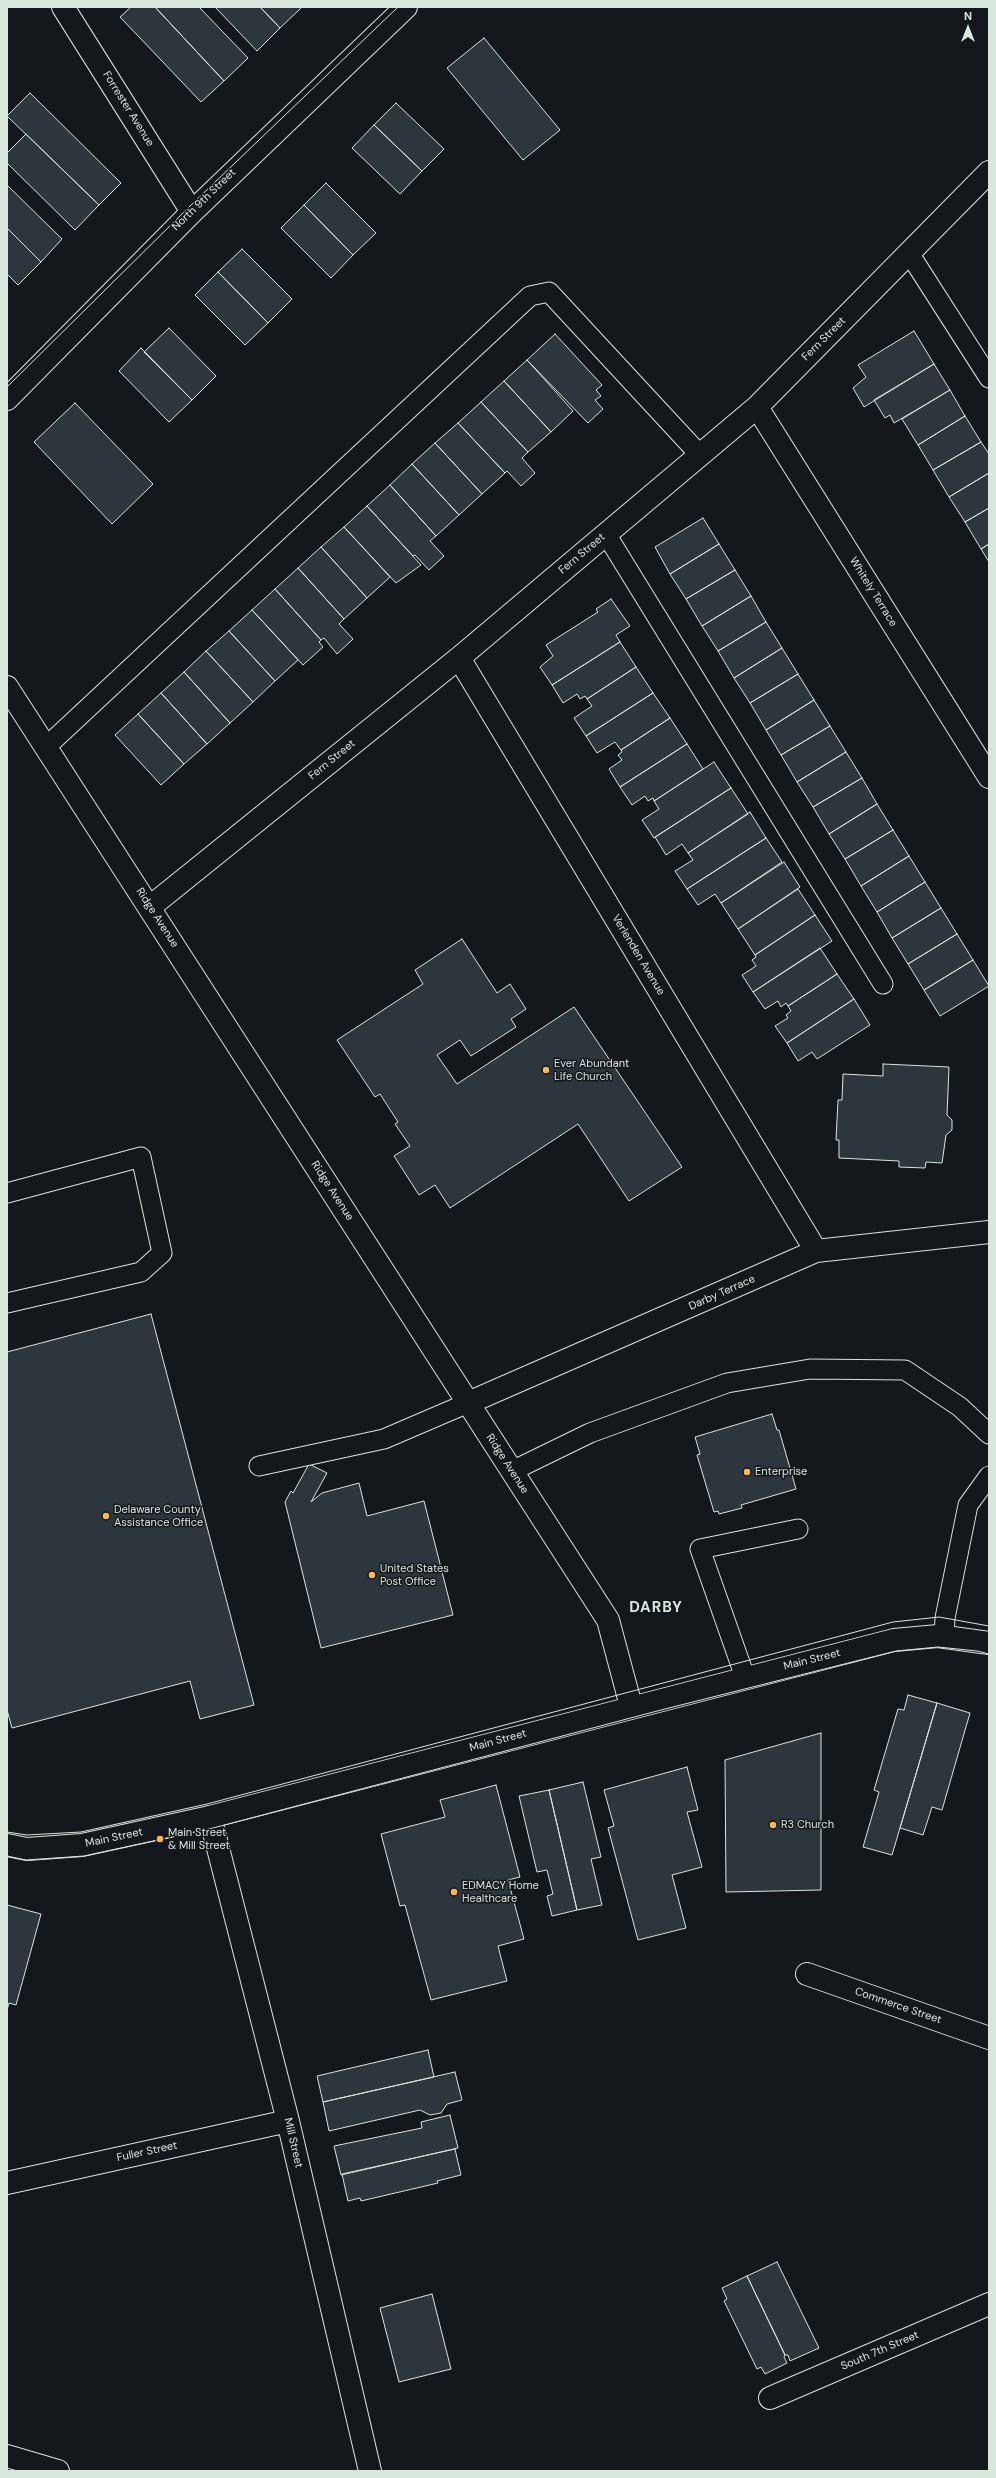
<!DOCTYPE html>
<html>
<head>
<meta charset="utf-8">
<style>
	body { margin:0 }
	#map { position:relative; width:996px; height:2478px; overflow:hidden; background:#14181c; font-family:"DM Sans",sans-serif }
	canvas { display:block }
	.frame { position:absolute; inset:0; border:8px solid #d8e6dc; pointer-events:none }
	.north { position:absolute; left:948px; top:8px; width:40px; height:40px; -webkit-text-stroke:3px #14181c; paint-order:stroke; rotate:0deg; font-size:11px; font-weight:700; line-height:16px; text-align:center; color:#d8e6dc }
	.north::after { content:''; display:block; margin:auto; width:14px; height:18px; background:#d8e6dc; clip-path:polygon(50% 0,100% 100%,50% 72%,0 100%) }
</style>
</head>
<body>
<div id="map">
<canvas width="996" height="2478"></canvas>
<div class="frame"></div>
<div class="north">N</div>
</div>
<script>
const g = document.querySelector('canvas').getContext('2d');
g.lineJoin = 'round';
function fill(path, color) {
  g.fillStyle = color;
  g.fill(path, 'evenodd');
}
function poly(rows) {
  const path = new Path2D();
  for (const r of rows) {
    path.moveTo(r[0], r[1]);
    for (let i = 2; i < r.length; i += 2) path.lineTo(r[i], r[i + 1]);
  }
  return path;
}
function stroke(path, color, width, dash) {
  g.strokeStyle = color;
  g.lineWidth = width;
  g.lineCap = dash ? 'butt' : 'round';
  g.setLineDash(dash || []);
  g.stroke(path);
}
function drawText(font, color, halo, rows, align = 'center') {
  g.font = font + ' "DM Sans",sans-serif';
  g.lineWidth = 3;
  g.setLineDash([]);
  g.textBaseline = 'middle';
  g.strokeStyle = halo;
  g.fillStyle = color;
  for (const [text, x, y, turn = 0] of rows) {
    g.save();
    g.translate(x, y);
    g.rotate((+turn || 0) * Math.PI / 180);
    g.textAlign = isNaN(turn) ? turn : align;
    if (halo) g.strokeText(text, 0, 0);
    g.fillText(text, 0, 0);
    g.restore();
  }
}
const building = poly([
	[131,7,155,7,224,81,201,102,120,17,131,7],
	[155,7,199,7,248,58,224,81,155,7],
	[215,7,260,7,280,28,257,51,215,7],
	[260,7,302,7,280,28,260,7],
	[484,38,560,130,523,160,447,68,484,38],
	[30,93,121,183,99,205,7,116,30,93],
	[396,103,444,149,422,171,374,125,396,103],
	[374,125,422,171,400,194,352,148,374,125],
	[26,134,99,205,75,230,7,163,7,153,26,134],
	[326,183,376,233,353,255,304,205,326,183],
	[7,185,62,239,41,262,7,228,7,185],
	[304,205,353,255,331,278,281,228,304,205],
	[7,228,41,262,18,285,7,274,7,228],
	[242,249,292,299,268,323,218,272,242,249],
	[218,272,268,323,245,345,195,295,218,272],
	[169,328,216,376,192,400,144,352,169,328],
	[914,331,934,364,864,407,853,388,866,377,858,365,914,331],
	[555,334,602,385,596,390,601,396,595,400,603,409,588,423,527,360,555,334],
	[141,348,192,400,169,422,119,371,141,348],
	[527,360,573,411,551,432,504,381,527,360],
	[934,364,950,390,894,423,890,415,885,418,874,400,934,364],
	[504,381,551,432,528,452,481,402,504,381],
	[950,390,965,416,918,445,902,419,950,390],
	[481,402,528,452,522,458,535,473,521,486,507,471,505,473,458,423,481,402],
	[75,403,153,484,112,524,34,442,75,403],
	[965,416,981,442,933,470,918,445,965,416],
	[458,423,505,473,482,494,435,443,458,423],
	[981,442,989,454,989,473,949,497,933,470,981,442],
	[435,443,482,494,459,515,412,464,435,443],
	[412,464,459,515,436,536,390,485,412,464],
	[989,473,989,508,965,522,949,497,989,473],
	[390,485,436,536,430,541,444,556,429,570,415,555,413,556,367,506,390,485],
	[367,506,421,565,396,583,344,527,367,506],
	[989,508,989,544,981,549,965,522,989,508],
	[703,518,719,544,670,574,655,547,703,518],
	[344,527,390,577,367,598,321,547,344,527],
	[719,544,735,570,686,599,670,574,719,544],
	[989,544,989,562,981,549,989,544],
	[321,547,367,598,344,619,298,568,321,547],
	[298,568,344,619,339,624,353,639,337,654,324,638,321,640,275,589,298,568],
	[735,570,751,596,702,626,686,599,735,570],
	[275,589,321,640,319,642,323,647,303,665,252,610,275,589],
	[751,596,766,622,718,651,702,626,751,596],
	[611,599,630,626,616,635,620,642,552,685,540,667,553,656,546,645,598,612,596,609,611,599],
	[252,610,298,660,275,681,229,631,252,610],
	[766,622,782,648,734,678,718,651,766,622],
	[229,631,275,681,253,702,206,651,229,631],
	[620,642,636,667,587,699,585,696,580,699,577,694,563,703,552,685,620,642],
	[782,648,798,674,750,703,734,678,782,648],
	[206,651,253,702,230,723,184,672,206,651],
	[636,667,653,693,586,736,574,718,592,706,587,699,636,667],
	[184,672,230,723,207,744,161,693,184,672],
	[798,674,814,700,766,730,750,703,798,674],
	[161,693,207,744,184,764,138,714,161,693],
	[653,693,670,718,621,750,615,742,597,753,586,736,653,693],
	[814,700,830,726,781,755,766,730,814,700],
	[138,714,184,764,161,785,115,735,138,714],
	[670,718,687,744,620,787,609,769,622,760,618,755,622,752,621,750,670,718],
	[830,726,846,752,797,782,781,755,830,726],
	[687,744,703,769,654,801,653,798,648,801,645,796,632,805,620,787,687,744],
	[846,752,862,778,813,807,797,782,846,752],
	[714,762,731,788,654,838,642,820,659,809,654,801,714,762],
	[862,778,877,804,829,834,813,807,862,778],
	[731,788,748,814,688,853,682,844,666,855,655,837,731,788],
	[877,804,893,830,845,859,829,834,877,804],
	[750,812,766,838,687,889,675,871,693,860,688,853,750,812],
	[893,830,909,856,861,886,845,859,893,830],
	[766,838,782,862,721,903,715,894,698,905,687,889,766,838],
	[909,856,925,882,877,912,861,886,909,856],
	[784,862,800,887,738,929,721,903,784,862],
	[925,882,941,908,892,938,877,912,925,882],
	[798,889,815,915,755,955,738,929,798,889],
	[941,908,957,934,908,964,892,938,941,908],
	[815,915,832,941,753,992,742,975,756,966,752,960,756,957,755,955,815,915],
	[957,934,973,960,924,990,908,964,957,934],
	[462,939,497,993,510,984,526,1009,511,1019,516,1027,471,1056,460,1040,437,1055,457,1084,574,1007,682,1167,629,1201,578,1124,450,1208,435,1185,419,1195,394,1156,410,1146,395,1124,398,1122,380,1094,375,1097,337,1040,423,984,415,970,462,939],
	[820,948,837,974,788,1006,786,1003,781,1007,778,1001,765,1009,753,992,820,948],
	[973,960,989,986,940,1016,924,990,973,960],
	[837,974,854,999,787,1043,775,1026,788,1018,786,1015,791,1011,788,1006,837,974],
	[854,999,870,1025,817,1059,812,1052,798,1061,787,1043,854,999],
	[883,1064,949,1067,947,1115,952,1120,952,1130,946,1135,942,1163,926,1162,925,1168,899,1167,899,1161,839,1158,839,1140,836,1140,838,1100,842,1100,843,1074,883,1076,883,1064],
	[151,1314,254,1705,200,1719,190,1681,12,1728,7,1710,7,1352,151,1314],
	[772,1414,777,1430,779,1430,796,1489,741,1505,742,1508,719,1514,718,1511,714,1512,697,1455,700,1454,695,1437,772,1414],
	[309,1464,327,1473,311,1502,322,1493,359,1483,367,1516,424,1501,453,1615,321,1648,285,1502,291,1491,293,1493,309,1464],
	[908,1695,937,1703,892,1855,863,1847,879,1792,874,1790,898,1709,904,1710,908,1695],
	[937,1703,970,1713,942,1810,932,1807,923,1835,900,1828,937,1703],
	[821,1733,821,1890,726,1892,725,1760,821,1733],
	[687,1767,698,1810,687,1812,702,1867,672,1875,686,1928,638,1940,608,1828,614,1826,604,1790,687,1767],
	[583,1782,601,1857,591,1859,602,1905,577,1910,549,1790,583,1782],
	[496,1785,520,1877,508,1880,524,1939,498,1946,507,1981,431,2000,405,1905,400,1906,381,1834,445,1817,440,1800,496,1785],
	[549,1790,577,1910,552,1916,547,1896,553,1894,547,1870,537,1872,519,1796,549,1790],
	[7,1905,41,1914,16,2005,9,2003,7,2010,7,1905],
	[428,2050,434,2077,323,2102,317,2076,428,2050],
	[455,2072,462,2100,447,2104,441,2113,430,2115,420,2110,329,2131,323,2102,455,2072],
	[450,2115,458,2148,341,2175,334,2146,422,2128,421,2122,450,2115],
	[455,2149,461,2175,437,2181,438,2183,361,2201,360,2198,348,2201,342,2174,455,2149],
	[777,2262,819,2348,790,2361,788,2355,785,2355,747,2276,777,2262],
	[747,2276,785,2355,784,2357,787,2363,765,2374,761,2367,757,2369,724,2301,727,2299,722,2288,747,2276],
	[432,2294,451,2369,399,2382,380,2308,432,2294]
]);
const lane = poly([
	[909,253,989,378],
	[606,534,883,984],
	[46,747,530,296,549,292,700,455],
	[7,1193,141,1157,162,1253,141,1272,7,1303],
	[259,1466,384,1439,468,1403],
	[512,1471,590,1433,727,1383,810,1369,905,1370,960,1407,989,1434],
	[944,1636,945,1618,968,1505,989,1476],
	[745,1677,700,1549,798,1529]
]);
const street = poly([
	[63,7,192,212],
	[7,399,192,212,406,7],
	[757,407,989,777],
	[459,658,816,1251],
	[7,687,608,1620,631,1706],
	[150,907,459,658,757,407,989,172],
	[468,1403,816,1251,989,1232],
	[210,1817,288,2121,370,2471],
	[807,1974,989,2038],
	[7,2183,288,2121],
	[770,2398,989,2304],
	[7,2456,58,2471]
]);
const primary = poly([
	[7,1845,27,1849,82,1845,210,1817,894,1640,938,1636,989,1643]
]);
const tram = poly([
	[7,387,189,207,398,7],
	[7,1832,27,1835,81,1832,207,1804,893,1622,939,1617,989,1626],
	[7,1856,26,1860,84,1856,213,1828,661,1710,896,1651,938,1647,977,1651,989,1654]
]);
const markers = [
	[546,1070,4,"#ffb74d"],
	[747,1472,4,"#ffb74d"],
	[106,1516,4,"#ffb74d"],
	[372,1575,4,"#ffb74d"],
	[773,1825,4,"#ffb74d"],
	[160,1839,4,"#ffb74d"],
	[454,1892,4,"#ffb74d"]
];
const streetNames = [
	["Forrester Avenue",128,109,58],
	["North 9th Street",204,200,-44],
	["Fern Street",824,339,-45],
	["Fern Street",582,554,-40],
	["Whitely Terrace",873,592,58],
	["Fern Street",332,760,-39],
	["Ridge Avenue",157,918,57],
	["Verlenden Avenue",638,955,59],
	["Ridge Avenue",332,1191,57],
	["Darby Terrace",722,1293,-24],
	["Ridge Avenue",507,1464,57],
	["Main Street",812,1660,-14],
	["Main Street",498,1741,-15],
	["Main Street",114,1838,-12],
	["Commerce Street",898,2006,19],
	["Mill Street",293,2143,77],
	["Fuller Street",147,2152,-12],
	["South 7th Street",880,2351,-23]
];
const poiNames = [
	["Ever Abundant",554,1064],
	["Life Church",554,1077],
	["Enterprise",755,1472],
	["Delaware County",114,1510],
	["Assistance Office",114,1523],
	["United States",380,1569],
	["Post Office",380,1582],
	["R3 Church",781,1825],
	["Main Street",168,1833],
	["& Mill Street",168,1846],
	["EDMACY Home",462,1886],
	["Healthcare",462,1899]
];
const districtNames = [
	["DARBY",656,1608]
];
fill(building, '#2c363c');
stroke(building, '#d8e6dc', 1);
stroke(lane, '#d8e6dc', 21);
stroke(street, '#d8e6dc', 24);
stroke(primary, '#d8e6dc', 24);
stroke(lane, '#14181c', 19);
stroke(street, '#14181c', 22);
stroke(primary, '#14181c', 22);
stroke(tram, '#d8e6dc', 1);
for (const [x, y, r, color] of markers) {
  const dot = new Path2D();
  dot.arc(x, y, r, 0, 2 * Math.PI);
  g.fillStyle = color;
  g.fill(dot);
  stroke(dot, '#14181c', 1.5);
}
drawText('11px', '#d8e6dc', '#14181c', streetNames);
drawText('11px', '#d8e6dc', '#14181c', poiNames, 'left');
g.letterSpacing = '1px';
drawText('bold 15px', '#d8e6dc', '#14181c', districtNames);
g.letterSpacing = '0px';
</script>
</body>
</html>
